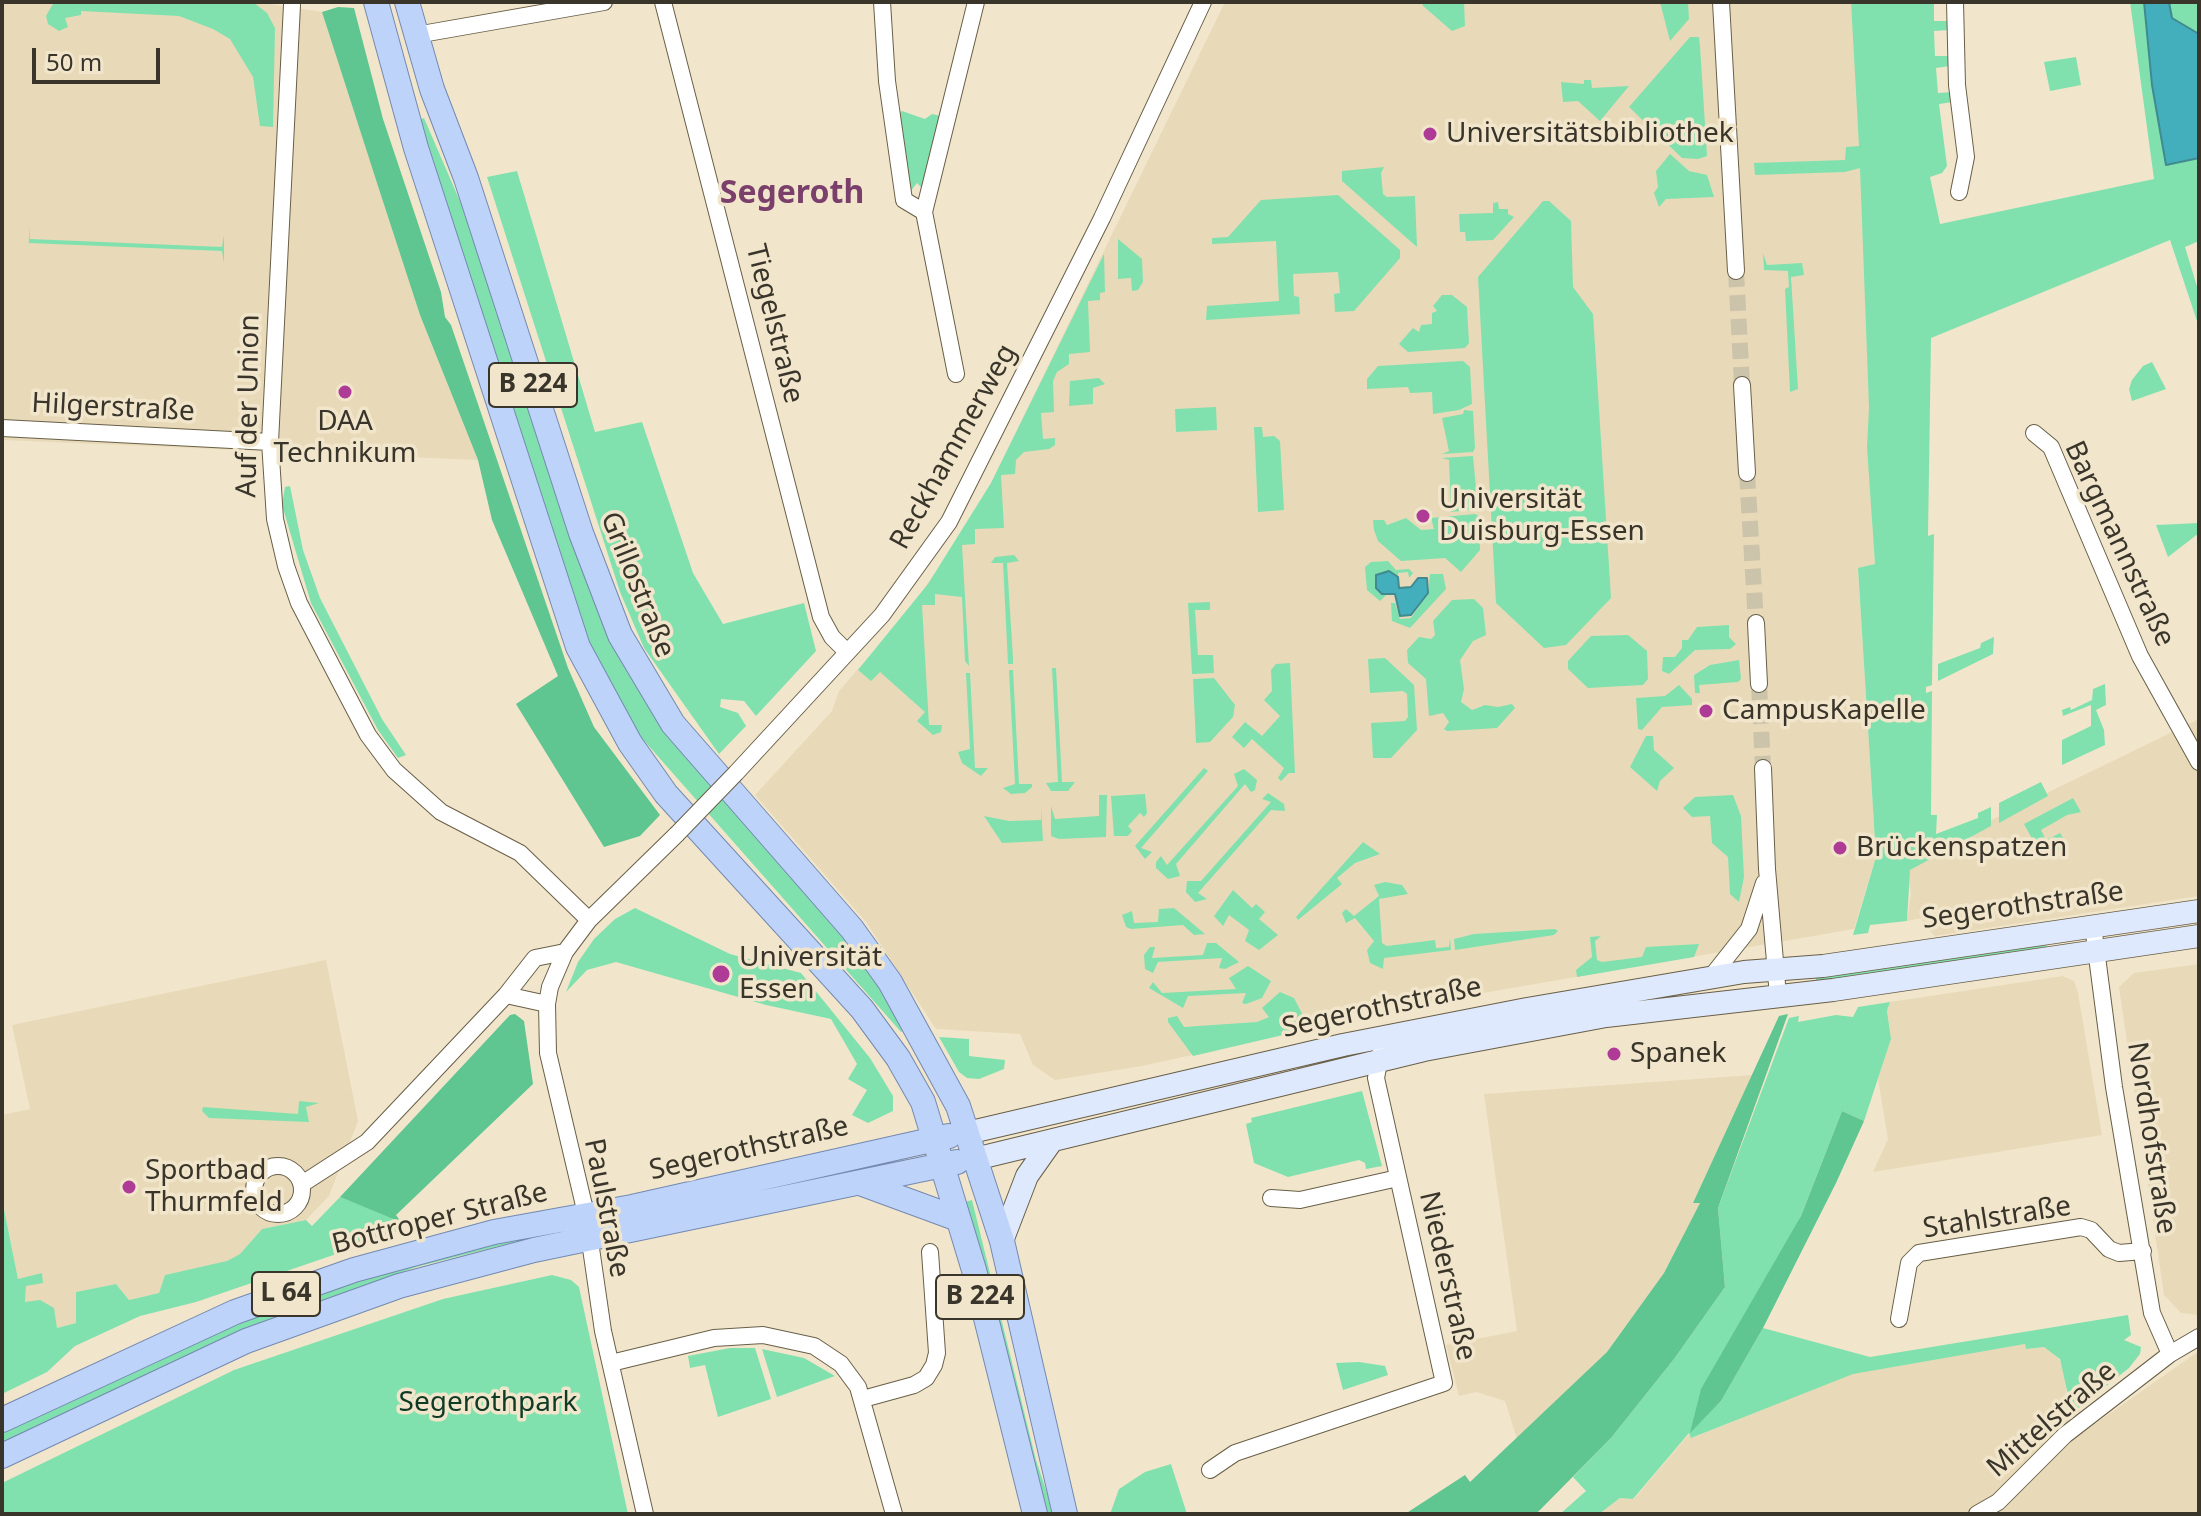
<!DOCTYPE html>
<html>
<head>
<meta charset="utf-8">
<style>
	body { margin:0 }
	#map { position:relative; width:2201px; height:1516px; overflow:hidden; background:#f1e6cb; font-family:"Noto Sans",sans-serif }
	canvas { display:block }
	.frame { position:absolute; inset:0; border:4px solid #3a352b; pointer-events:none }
	.scale { position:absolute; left:32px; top:48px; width:128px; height:36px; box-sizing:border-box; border:4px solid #3a352b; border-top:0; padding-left:10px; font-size:24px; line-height:28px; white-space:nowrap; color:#3a352b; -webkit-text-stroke:6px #f1e6cb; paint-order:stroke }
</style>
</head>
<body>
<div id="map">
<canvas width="2201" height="1516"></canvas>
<div class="frame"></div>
<div class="scale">50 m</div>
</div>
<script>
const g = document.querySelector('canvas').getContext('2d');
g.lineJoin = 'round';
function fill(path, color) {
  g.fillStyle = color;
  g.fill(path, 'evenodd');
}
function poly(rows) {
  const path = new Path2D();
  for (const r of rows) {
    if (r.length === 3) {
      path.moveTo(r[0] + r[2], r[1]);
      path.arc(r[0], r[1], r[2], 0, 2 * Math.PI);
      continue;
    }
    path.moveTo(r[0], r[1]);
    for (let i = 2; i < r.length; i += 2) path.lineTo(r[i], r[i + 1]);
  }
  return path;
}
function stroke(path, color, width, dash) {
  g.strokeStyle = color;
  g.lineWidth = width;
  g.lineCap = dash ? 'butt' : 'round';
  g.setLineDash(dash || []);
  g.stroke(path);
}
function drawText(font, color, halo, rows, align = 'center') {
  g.font = font + ' "Noto Sans",sans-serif';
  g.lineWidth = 7;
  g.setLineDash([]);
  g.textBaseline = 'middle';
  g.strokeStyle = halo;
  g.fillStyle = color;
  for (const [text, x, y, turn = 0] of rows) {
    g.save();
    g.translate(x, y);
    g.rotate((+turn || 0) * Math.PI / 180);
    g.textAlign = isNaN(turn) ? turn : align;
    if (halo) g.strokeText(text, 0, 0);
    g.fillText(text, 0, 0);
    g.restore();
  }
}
const built = poly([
	[2,2,255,2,322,12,420,315,478,460,2,440],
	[1225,2,1866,2,1861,178,1875,564,1858,569,1876,857,1854,929,1402,1007,1371,1004,1283,1035,1142,1066,1055,1080,1033,1065,1020,1034,936,1029,866,922,755,795,832,711,839,691,905,615,953,548,991,483],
	[2199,719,2199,896,1935,936,1922,924,1922,918,1907,921,1911,894,1908,877,1915,857],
	[326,960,358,1121,329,1196,306,1220,262,1229,240,1254,227,1262,165,1275,159,1293,129,1300,116,1284,76,1292,76,1323,57,1328,25,1302,26,1286,18,1279,2,1199,2,1115,30,1109,12,1025],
	[2199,964,2199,1315,2181,1313,2164,1295,2119,987,2134,973],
	[2063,976,2074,981,2078,993,2102,1135,1873,1172,1888,1139,1878,1079,1891,1039,1887,1011,1890,1002],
	[1752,1075,1693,1203,1701,1202,1664,1273,1607,1352,1517,1439,1505,1401,1476,1392,1459,1396,1446,1345,1517,1331,1484,1094],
	[2025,1344,2027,1349,2044,1347,2057,1354,2065,1374,2067,1406,2057,1418,2047,1424,2042,1436,2078,1408,2089,1428,2199,1351,2199,1514,1599,1514,1620,1498,1634,1499,1690,1433,1692,1438,1853,1373]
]);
const green = poly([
	[54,2,253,2,267,13,275,28,273,127,260,126,253,77,230,39,213,29,179,16,81,11,81,15,65,18,68,27,59,31,48,24,46,16],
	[1425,2,1464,2,1465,26,1452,31,1422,5],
	[1660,2,1688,2,1689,19,1670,41],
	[1851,2,1934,2,1934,21,1949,21,1949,30,1934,31,1935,56,1950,56,1950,66,1936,68,1938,93,1952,92,1953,102,1939,104,1947,166,1942,173,1930,177,1940,224,2154,179,2130,2,2144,2,2152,85,2166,164,2199,158,2199,241,2185,247,2199,293,2199,327,2170,240,1931,338,1928,536,1934,534,1932,685,1926,687,1926,693,1932,691,1931,815,1937,815,1936,834,1978,818,1978,813,1991,807,1991,826,1910,870,1907,921,1870,925,1868,933,1853,935,1876,857,1858,568,1875,564,1867,447,1869,408,1860,168,1845,172,1755,175,1754,163,1845,160,1846,147,1859,146],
	[2169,2,2199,2,2199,34,2172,18],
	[1690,37,1699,37,1700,46,1707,156,1698,159,1682,158,1629,107],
	[2076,57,2081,85,2050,91,2044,62],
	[1584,80,1591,80,1592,88,1629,86,1600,121,1578,101,1563,102,1561,82,1584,84],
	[902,111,925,119,932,114,941,116,922,188,917,183,910,192,898,114],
	[424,118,475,236,598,608,803,887,864,961,907,1028,901,1032,640,736,604,674,577,618,419,120],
	[1670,154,1689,171,1707,175,1714,197,1666,199,1659,207,1654,193,1658,187,1656,171],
	[1384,167,1381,173,1383,194,1387,197,1415,196,1417,247,1342,181,1342,171],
	[517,171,595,432,642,422,693,573,723,624,804,603,816,651,756,716,744,701,721,699,720,707,738,713,746,726,719,754,644,648,620,592,487,177],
	[1338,195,1400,250,1400,258,1354,311,1335,312,1334,294,1340,293,1338,272,1293,274,1294,296,1299,297,1300,314,1206,320,1207,306,1279,301,1276,241,1212,244,1212,238,1228,237,1261,200],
	[1543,201,1549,201,1571,221,1573,287,1593,314,1611,598,1566,645,1544,648,1496,603,1478,277],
	[1498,202,1499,209,1508,209,1508,214,1514,217,1493,240,1466,241,1465,232,1460,232,1459,214,1493,213,1493,203],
	[30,226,30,239,222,247,224,235,224,263,222,251,29,243,28,256],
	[1118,239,1142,259,1143,282,1138,290,1132,291,1131,278,1118,279],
	[1763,253,1767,265,1802,263,1804,275,1791,277,1798,389,1790,392,1785,289,1789,287,1788,271,1764,270],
	[1104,254,1105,292,1100,293,1100,300,1088,301,1090,352,1069,354,1069,364,1057,372,1053,381,1054,412,1041,413,1043,439,1055,438,1055,445,1049,449,1024,452,1016,460,1015,474,1001,475,1004,528,975,529,975,544,962,545,969,666,965,661,962,597,935,594,935,605,922,605,929,725,942,725,941,732,933,735,917,721,925,712,880,672,871,681,858,670,928,584,991,483],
	[1442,295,1452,295,1467,307,1469,343,1465,348,1408,352,1399,344,1413,328,1419,332,1421,325,1432,324,1432,313,1437,311,1433,306],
	[1463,361,1470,367,1472,404,1459,410,1433,414,1432,392,1410,393,1408,387,1367,389,1367,379,1378,366],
	[2152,362,2166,389,2132,401,2129,389,2132,380,2143,366],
	[1099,378,1105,384,1093,388,1093,404,1069,406,1070,381],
	[1216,407,1217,430,1176,432,1175,409],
	[1464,410,1473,411,1475,448,1473,452,1442,454,1449,451,1442,418,1463,414],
	[1254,427,1262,427,1263,437,1274,436,1280,441,1284,510,1258,512],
	[1473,456,1478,509,1451,512,1449,460,1442,458],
	[290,486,303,550,320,598,382,719,406,755,398,758,378,730,311,603,282,505,285,487],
	[1475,514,1479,516,1480,550,1461,572,1445,558,1401,561,1378,541,1374,530,1373,520,1384,520,1387,525,1406,518,1421,530,1434,529,1431,518],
	[2199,523,2199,533,2168,557,2156,525],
	[1014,555,1019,561,1007,563,1013,658,1013,664,1008,664,1003,563,991,563,995,557],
	[1388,561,1396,570,1409,569,1413,573,1409,578,1408,572,1398,573,1398,577,1389,571,1382,594,1386,595,1380,601,1367,590,1365,567,1371,562],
	[1430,574,1443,574,1446,589,1410,628,1392,621,1391,603,1395,603,1400,619,1411,618,1428,593],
	[1474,599,1483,608,1486,635,1473,641,1460,660,1464,689,1461,702,1472,710,1485,705,1498,707,1512,704,1515,708,1497,728,1447,731,1444,729,1449,722,1443,713,1429,716,1426,679,1408,663,1407,650,1419,637,1431,639,1435,635,1433,621,1452,600],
	[1210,602,1210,610,1195,610,1198,655,1213,655,1214,673,1192,674,1188,603],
	[1729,625,1729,637,1736,644,1730,649,1695,650,1669,674,1662,671,1663,657,1675,657,1682,648,1682,640,1688,640,1697,627],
	[1628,635,1647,651,1648,679,1643,685,1588,688,1568,669,1568,661,1591,636],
	[1994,637,1993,654,1938,681,1938,664,1980,648,1981,643],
	[1385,658,1414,685,1417,730,1391,758,1373,758,1371,723,1405,721,1408,717,1407,694,1403,691,1370,693,1368,659],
	[1739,660,1741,679,1738,682,1699,685,1700,693,1695,693,1694,675,1710,665],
	[1290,663,1295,773,1289,773,1281,781,1278,778,1284,768,1252,739,1244,748,1232,737,1245,722,1262,736,1280,716,1264,700,1272,691,1271,670,1276,664],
	[1052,668,1056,668,1062,782,1075,782,1068,791,1051,791,1046,783,1058,782],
	[1009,670,1013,670,1019,784,1032,784,1032,787,1025,793,1011,794,1003,788,1015,784],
	[966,673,970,673,975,768,988,768,981,776,962,763,958,752,970,749],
	[1214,678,1235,705,1233,717,1210,742,1196,743,1193,679],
	[2105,684,2106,705,2096,710,2104,730,2105,745,2062,765,2062,740,2091,726,2091,705,2063,716,2062,710,2070,707,2071,710,2092,700,2093,689],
	[1679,685,1692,699,1692,705,1662,707,1642,730,1638,729,1636,698,1665,696],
	[1646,736,1653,736,1654,750,1674,768,1660,781,1657,791,1630,767],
	[1204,768,1208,771,1141,848,1152,852,1145,859,1135,846],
	[1244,769,1257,780,1255,790,1251,792,1245,784,1176,864,1180,876,1168,879,1156,868,1156,862,1161,856,1167,865,1238,786,1234,774],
	[2041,782,2048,796,1999,823,1999,803],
	[1268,793,1284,804,1285,811,1271,810,1198,893,1207,899,1195,902,1186,892,1187,881,1201,881,1271,802,1262,799],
	[1145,794,1147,813,1144,817,1140,813,1128,826,1132,831,1128,836,1114,836,1111,796],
	[1099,795,1107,795,1106,837,1059,839,1051,836,1051,806,1055,819,1099,816],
	[1733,795,1741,816,1744,877,1739,902,1730,894,1728,857,1712,843,1710,816,1692,817,1683,808,1695,797],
	[2073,798,2081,812,2067,815,2041,830,2046,840,2060,833,2068,846,2041,855,2024,824],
	[1041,807,1043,841,1002,843,984,816,1009,821,1041,820],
	[1363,842,1380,854,1355,863,1337,878,1342,884,1298,920,1296,917],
	[1385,882,1402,885,1408,894,1379,899,1382,943,1387,946,1435,940,1436,948,1449,947,1450,938,1451,950,1384,958,1383,969,1370,963,1367,950,1374,941,1355,918,1346,923,1342,913,1346,909,1354,916,1379,896,1374,885],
	[1233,890,1252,908,1256,904,1265,912,1259,919,1278,935,1259,950,1245,941,1249,930,1229,915,1223,926,1214,916],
	[635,908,730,954,801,973,870,1058,893,1096,893,1111,868,1123,852,1115,867,1090,848,1079,857,1064,831,1019,766,1005,616,962,587,970,566,992,578,962,594,939,615,919],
	[1174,908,1205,934,1194,935,1183,925,1131,929,1126,927,1122,915,1132,911,1134,923,1158,922,1159,909],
	[1555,929,1558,931,1554,935,1455,950,1454,939,1474,934],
	[1601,936,1595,941,1597,960,1602,962,1642,957,1646,947,1699,944,1694,957,1577,977,1576,970,1592,957,1590,937],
	[1207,943,1216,943,1239,962,1225,969,1219,968,1222,958,1158,962,1153,973,1145,969,1144,955,1150,947,1155,947,1152,958,1203,955],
	[2046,943,2047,949,1816,983,1816,977],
	[1248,966,1271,981,1262,998,1246,1004,1242,1003,1246,993,1188,996,1183,1008,1149,988,1153,982,1162,993,1236,989,1229,978],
	[1280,992,1294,998,1308,1025,1283,1035,1193,1056,1168,1022,1168,1018,1177,1016,1184,1027,1257,1022,1269,1017,1262,1008],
	[1890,1002,1887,1011,1891,1039,1864,1121,1842,1111,1801,1216,1691,1431,1721,1401,1763,1328,1870,1357,2128,1315,2131,1335,2124,1340,2141,1347,2140,1354,2129,1368,2042,1437,2038,1424,2057,1418,2067,1406,2068,1395,2060,1359,2044,1347,2026,1349,2025,1344,1853,1374,1691,1438,1689,1433,1633,1499,1620,1498,1599,1514,1560,1514,1586,1491,1573,1477,1611,1438,1674,1359,1725,1287,1718,1208,1789,1018,1799,1016,1798,1022,1836,1015,1853,1017,1858,1007],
	[939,1037,969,1039,969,1056,1005,1060,1004,1069,979,1079,967,1078,959,1072],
	[1362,1091,1382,1166,1366,1169,1365,1163,1359,1160,1288,1177,1254,1163,1246,1124,1252,1122,1251,1118],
	[299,1101,319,1103,306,1107,309,1122,209,1118,202,1111,203,1107,298,1114],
	[340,1197,406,1223,392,1235,196,1302,140,1316,75,1346,47,1372,2,1394,2,1199,18,1279,42,1273,43,1283,26,1286,25,1302,40,1300,54,1308,57,1328,76,1323,76,1292,116,1284,129,1300,159,1293,165,1275,227,1261,240,1254,262,1229,306,1220,312,1226],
	[972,1200,1036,1460,1054,1514,1048,1514,1041,1491,965,1202],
	[535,1237,416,1267,259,1325,2,1446,2,1431,267,1311,467,1247],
	[552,1275,571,1280,579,1287,628,1514,2,1514,2,1483,234,1370,443,1299],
	[730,1348,755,1348,771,1399,718,1417,705,1365,690,1368,688,1356],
	[762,1349,804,1358,835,1376,777,1397],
	[1359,1362,1385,1366,1388,1375,1343,1390,1336,1363],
	[1171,1464,1187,1514,1110,1514,1119,1489,1145,1472]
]);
const forest = poly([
	[338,7,354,8,383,119,441,292,445,317,451,325,568,668,594,727,660,815,640,836,604,847,516,704,558,676,492,520,478,460,420,315,377,183,322,12],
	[515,1014,524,1021,533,1084,396,1215,401,1222,340,1197,510,1015],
	[1788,1014,1718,1208,1725,1287,1674,1359,1611,1438,1536,1514,1405,1514,1465,1475,1470,1482,1607,1352,1664,1273,1700,1203,1693,1203,1779,1016],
	[1842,1111,1864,1121,1836,1183,1763,1328,1721,1401,1690,1433,1701,1389,1801,1216]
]);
const water = poly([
	[2144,2,2169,2,2172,18,2199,34,2199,158,2166,165,2152,85,2144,2],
	[1389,571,1398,577,1399,588,1411,587,1418,578,1427,578,1428,593,1411,615,1400,616,1395,594,1382,594,1376,588,1376,575,1389,571]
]);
const streetTunnel = poly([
	[1736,271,1742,385],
	[1747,473,1756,623],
	[1759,684,1763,768]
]);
const street = poly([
	[663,2,821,617,832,637,847,652],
	[882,2,887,81,904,200,924,212,956,374],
	[1721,2,1736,271],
	[1955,2,1957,85,1966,157,1959,192],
	[292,5,270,442,275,519,286,566,299,603,347,695,368,735,394,770,441,812,520,853,589,920],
	[416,35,604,2],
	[924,212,976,2],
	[1742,385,1747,473],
	[2,428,270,442],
	[2034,433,2051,447,2140,656,2199,762],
	[1756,623,1759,684],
	[1763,768,1767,869,1778,996],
	[736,773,882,615,949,522,1102,218,1203,2],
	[2093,926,2114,1087,2152,1313,2170,1354],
	[1711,977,1749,929,1764,883],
	[506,995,547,1004],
	[278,1190,24],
	[302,1184,367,1142,506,995,535,958,565,952],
	[1271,1198,1300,1200,1398,1178],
	[1899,1319,1909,1263,1919,1253,2081,1227,2091,1230,2109,1249,2119,1253,2143,1251],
	[611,1363,714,1338,763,1335,814,1346,841,1364,858,1387,894,1514],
	[863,1399,914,1385,926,1378,934,1365,937,1353,930,1252],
	[1210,1470,1235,1453,1444,1383,1376,1078,1381,1052],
	[645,1514,603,1331,586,1214,548,1053,547,1004,550,987,565,952,589,920,677,834],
	[1977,1514,1998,1502,2065,1435,2170,1354,2199,1337]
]);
const secondary = poly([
	[967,1133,1343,1045,1527,1009,1744,972,1823,966,2199,911],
	[975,1159,1424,1050,1606,1016,1833,990,2199,936],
	[1002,1241,1027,1176,1051,1142]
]);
const primary = poly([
	[376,2,416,148,578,647,630,743,666,794,862,1009,898,1058,923,1102,974,1270,1035,1514],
	[407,2,432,89,466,178,581,533,620,635,673,724,852,929,890,982,958,1106,1002,1241,1065,1514],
	[860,1183,958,1219],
	[2,1420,235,1312,354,1270,494,1232,632,1207,949,1136],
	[2,1456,246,1341,399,1286,534,1250,957,1162]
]);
const streetBridge = poly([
	[677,834,736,773]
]);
const markers = [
	[1430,134,8,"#ae3b95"],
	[345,392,8,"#ae3b95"],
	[1423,516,8,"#ae3b95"],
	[1706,711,8,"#ae3b95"],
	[1840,848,8,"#ae3b95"],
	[721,974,10,"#ae3b95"],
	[1614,1054,8,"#ae3b95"],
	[129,1187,8,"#ae3b95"]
];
const shields = [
	[533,385,88],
	[286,1294,68],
	[980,1297,88]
];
const shieldNames = [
	["B 224",533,385],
	["L 64",286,1294],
	["B 224",980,1297]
];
const poiNames = [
	["Universitätsbibliothek",1446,134],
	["DAA",345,422,"center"],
	["Technikum",345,454,"center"],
	["Universität",1439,500],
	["Duisburg-Essen",1439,532],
	["CampusKapelle",1722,711],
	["Brückenspatzen",1856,848],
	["Universität",739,958],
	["Essen",739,990],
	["Spanek",1630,1054],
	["Sportbad",145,1171],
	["Thurmfeld",145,1203]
];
const streetNames = [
	["Tiegelstraße",774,324,76],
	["Auf der Union",249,406,-89],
	["Hilgerstraße",113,408,3],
	["Reckhammerweg",954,447,-61],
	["Bargmannstraße",2119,544,65],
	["Grillostraße",637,585,68],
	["Segerothstraße",2023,906,-8],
	["Segerothstraße",1382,1008,-12],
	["Nordhofstraße",2151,1138,81],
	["Segerothstraße",749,1149,-13],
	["Paulstraße",606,1208,79],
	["Stahlstraße",1997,1218,-9],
	["Bottroper Straße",440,1219,-14],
	["Niederstraße",1447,1276,77],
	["Mittelstraße",2052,1420,-41]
];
const parkNames = [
	["Segerothpark",488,1403]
];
const quarterNames = [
	["Segeroth",792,194]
];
fill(built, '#e8dab8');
fill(green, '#80e1ae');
fill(forest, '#5fc591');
fill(water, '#43aebc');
stroke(water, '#408a90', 2);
stroke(streetTunnel, '#ccc3ab', 16, [16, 8]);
stroke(street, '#695f48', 18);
stroke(secondary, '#695f48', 24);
stroke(primary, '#7489b0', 26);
stroke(street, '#fff', 16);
stroke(secondary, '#dfe9fd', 22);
stroke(primary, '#bed3fa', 24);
stroke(streetBridge, '#695f48', 18, []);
stroke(streetBridge, '#fff', 16);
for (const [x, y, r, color] of markers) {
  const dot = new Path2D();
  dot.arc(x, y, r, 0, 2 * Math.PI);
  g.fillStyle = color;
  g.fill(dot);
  stroke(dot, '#f1e6cb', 3);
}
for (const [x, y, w] of shields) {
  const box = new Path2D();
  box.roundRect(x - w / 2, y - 22, w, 44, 6);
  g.fillStyle = '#f1e6cb';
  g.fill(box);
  stroke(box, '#3a352b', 2);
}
drawText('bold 26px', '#3a352b', null, shieldNames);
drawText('28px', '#3a352b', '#f1e6cb', poiNames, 'left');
drawText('28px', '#3a352b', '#f1e6cb', streetNames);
drawText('28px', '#0f3b26', '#f1e6cb', parkNames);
drawText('bold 32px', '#7a406b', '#f1e6cb', quarterNames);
</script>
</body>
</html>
